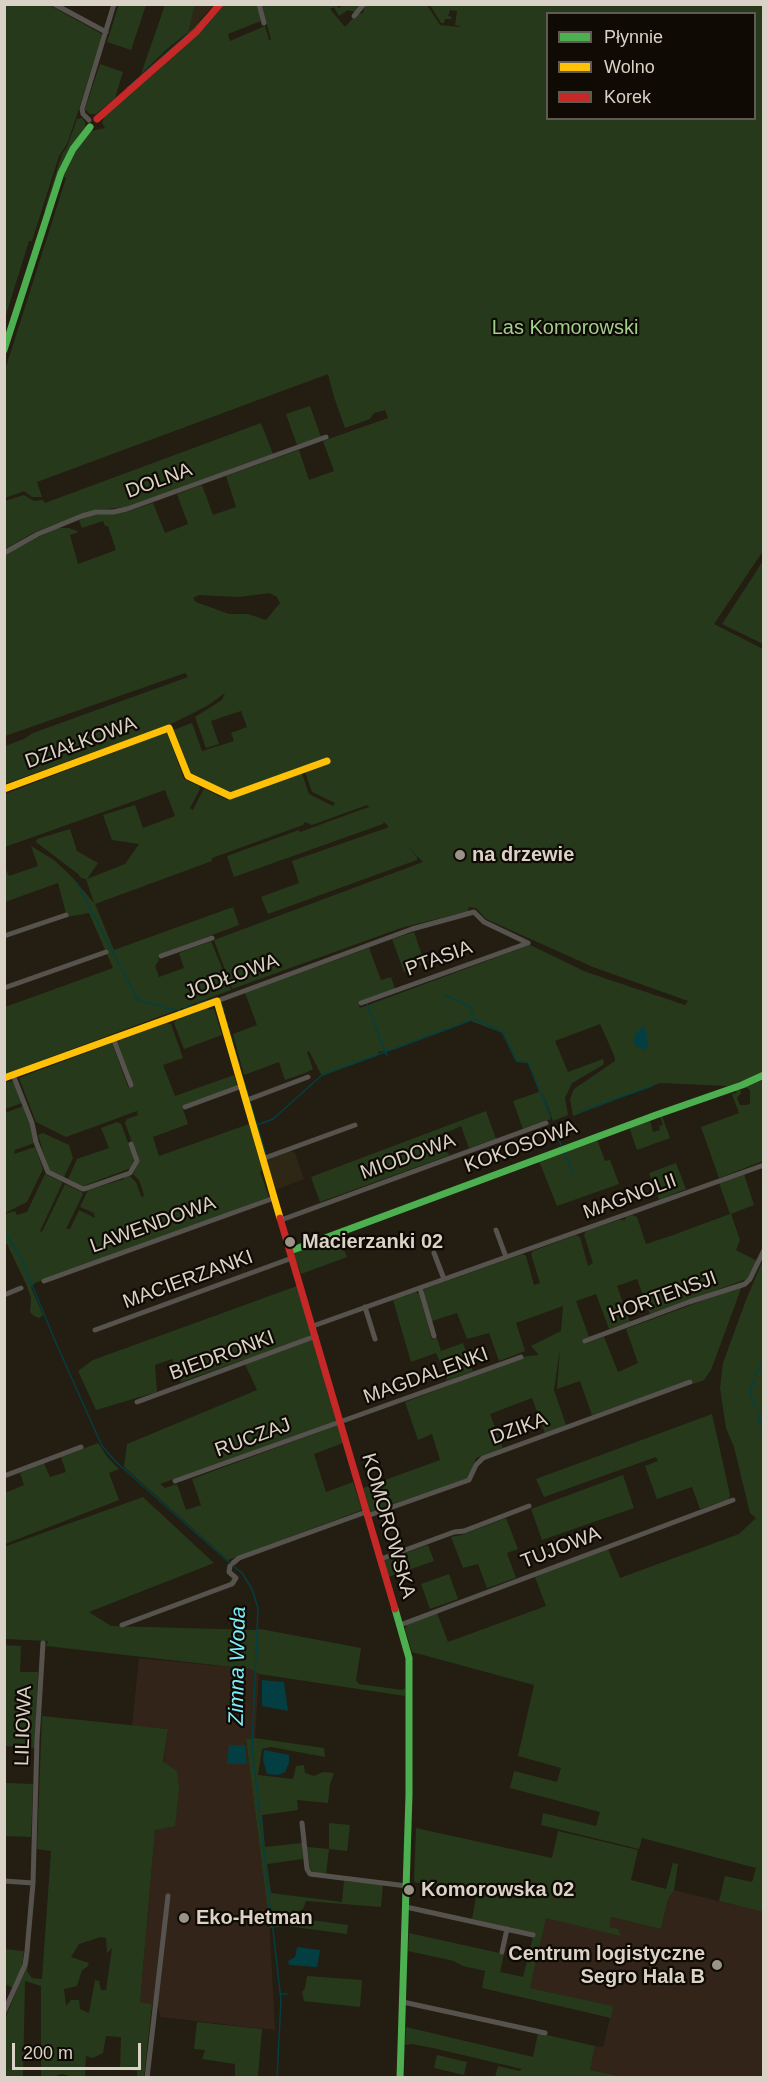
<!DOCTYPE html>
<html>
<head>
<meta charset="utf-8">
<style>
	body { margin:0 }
	#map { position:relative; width:768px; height:2082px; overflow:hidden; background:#241d12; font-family:Arial,sans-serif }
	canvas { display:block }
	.frame { position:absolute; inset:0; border:6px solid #dad2c6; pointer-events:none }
	.legend { position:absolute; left:546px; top:12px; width:210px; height:108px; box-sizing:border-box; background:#0f0a04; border:2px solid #605a52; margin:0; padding:8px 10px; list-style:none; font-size:18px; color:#dad2c6 }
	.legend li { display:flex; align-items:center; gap:12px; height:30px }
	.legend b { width:30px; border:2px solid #605a52 }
	.scale { position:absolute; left:12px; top:2043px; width:129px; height:27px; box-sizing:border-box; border:3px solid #dad2c6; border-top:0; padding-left:8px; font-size:18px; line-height:21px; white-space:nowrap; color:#dad2c6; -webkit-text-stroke:4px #0f0a04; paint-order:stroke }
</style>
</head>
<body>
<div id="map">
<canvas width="768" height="2082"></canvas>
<div class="frame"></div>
<ul class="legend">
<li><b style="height:8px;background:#4caf50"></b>Płynnie</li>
<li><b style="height:8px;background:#ffc107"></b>Wolno</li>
<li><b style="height:8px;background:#c62828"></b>Korek</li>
</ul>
<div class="scale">200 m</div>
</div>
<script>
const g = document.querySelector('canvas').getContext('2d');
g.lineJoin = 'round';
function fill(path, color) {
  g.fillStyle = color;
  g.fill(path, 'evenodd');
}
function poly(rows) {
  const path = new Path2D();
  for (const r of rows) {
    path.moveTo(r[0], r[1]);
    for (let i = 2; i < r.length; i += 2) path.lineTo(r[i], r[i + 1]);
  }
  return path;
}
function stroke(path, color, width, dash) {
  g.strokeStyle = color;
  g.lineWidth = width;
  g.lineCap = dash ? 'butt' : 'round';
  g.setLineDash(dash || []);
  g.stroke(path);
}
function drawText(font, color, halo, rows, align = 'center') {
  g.font = font + ' Arial,sans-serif';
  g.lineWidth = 4.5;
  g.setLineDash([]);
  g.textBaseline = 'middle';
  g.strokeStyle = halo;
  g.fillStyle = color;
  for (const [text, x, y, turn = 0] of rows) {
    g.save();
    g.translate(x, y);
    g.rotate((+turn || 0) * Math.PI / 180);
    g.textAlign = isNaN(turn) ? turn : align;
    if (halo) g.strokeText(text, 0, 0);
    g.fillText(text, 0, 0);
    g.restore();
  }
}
const commercial = poly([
	[195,5,214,5,187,33],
	[289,1151,295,1153,304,1179,276,1190,266,1160]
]);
const industrial = poly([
	[139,1658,250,1669,259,1674,255,1738,246,1739,269,1916,275,2030,160,2017,158,2005,140,2002,155,1830,168,1729,132,1726],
	[674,1890,763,1912,763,2077,623,2078,590,2070,595,2046,603,2047,613,2006,530,1988,542,1935,539,1911,608,1927,611,1917,661,1929,668,1899]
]);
const green = poly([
	[119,4,146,5,131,50,107,42],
	[336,4,338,8,345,5,362,5,355,12,348,10,339,16,334,7,330,9,345,27,357,14,363,13,365,5,427,5,440,25,460,27,460,26,455,25,457,11,450,10,448,16,452,17,451,19,445,19,444,23,441,23,430,5,763,5,763,551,714,624,763,649,763,1074,728,1086,660,1083,573,1116,570,1099,574,1089,615,1061,614,1055,600,1024,555,1041,568,1072,603,1059,604,1062,603,1065,572,1083,565,1098,568,1115,553,1121,542,1091,551,1119,523,1129,513,1101,539,1092,528,1063,516,1062,502,1033,471,1021,393,1050,378,1052,379,1055,322,1076,309,1051,307,1052,313,1069,305,1073,285,1080,279,1062,244,1075,233,1034,257,1025,245,993,369,948,381,980,391,977,395,989,358,1003,360,1008,530,945,586,972,685,1005,688,1001,593,967,486,919,476,908,469,907,468,911,401,928,232,989,214,940,423,862,406,845,417,857,417,860,268,914,261,897,299,883,292,861,389,827,384,822,383,824,234,877,227,856,299,830,300,832,366,808,369,808,367,805,312,825,305,822,303,825,212,858,212,861,95,904,114,950,233,907,239,925,158,955,159,960,155,966,159,977,184,968,179,953,211,941,231,990,5,1074,5,1007,113,968,89,913,67,917,58,883,5,902,4,866,9,876,38,866,31,846,54,860,72,877,94,903,86,879,81,878,78,874,36,842,37,839,70,829,77,851,98,863,87,879,125,864,139,844,112,840,103,815,135,805,143,828,175,816,165,790,5,847,5,794,167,732,184,779,199,786,200,789,190,808,193,810,203,790,205,789,227,800,302,773,309,794,333,806,335,803,312,792,305,772,227,794,189,776,173,730,192,723,202,751,234,741,231,733,247,727,241,711,211,721,219,744,206,748,195,717,222,700,225,693,207,706,169,725,5,784,5,746,24,739,33,733,188,677,185,673,5,736,5,554,57,528,69,528,79,532,70,535,78,564,116,550,108,526,105,526,103,521,82,528,79,521,81,519,94,514,127,512,153,503,165,533,188,524,177,494,202,485,213,515,236,507,226,476,299,450,309,480,334,471,323,441,388,418,385,410,374,413,370,419,345,428,334,397,328,374,37,482,42,497,32,497,24,491,5,498,5,370,66,178,63,176,73,153,91,131,105,128,102,123,105,116,160,68,160,66,222,5,257,5,261,21,228,34,230,41,265,26,269,40,271,40,262,5],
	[548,14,754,14,754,118,548,118],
	[270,593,277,597,280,603,266,620,248,614,229,614,196,602,193,598,199,595,239,597],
	[5,5,49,5,100,33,102,35,76,118,67,144,59,156,32,241,29,241,5,318],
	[165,5,195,5,188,32,205,16,206,19,189,35,187,33,167,49,141,74],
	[100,64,123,72,115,98,96,114,90,114,86,110,84,112],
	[82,118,85,122,85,127,67,155,47,212,44,211,62,154,67,147,77,119],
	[310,406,321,437,297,445,286,414],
	[261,423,273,454,126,507,94,510,35,532,5,549,5,501,24,495,34,501,43,500,45,503],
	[763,561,763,644,722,624],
	[414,932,425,964,404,972,392,939],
	[208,1008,210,1010,214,1009,222,1035,184,1049,174,1023,176,1020],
	[167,1023,171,1024,183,1058,163,1065,175,1096,234,1075,237,1086,182,1106,188,1124,153,1137,159,1156,249,1124,262,1170,260,1172,269,1197,35,1283,31,1287,43,1315,39,1318,34,1316,30,1312,31,1298,26,1284,7,1244,5,1244,5,1214,15,1211,17,1215,27,1212,45,1174,62,1182,62,1184,40,1231,42,1232,65,1184,82,1192,83,1194,66,1229,70,1229,79,1210,95,1218,94,1213,80,1207,88,1190,124,1179,124,1177,129,1175,136,1182,141,1196,143,1197,144,1195,139,1180,133,1174,139,1162,125,1123,127,1119,138,1115,137,1111,66,1137,36,1122,19,1078,112,1043,128,1087,134,1086,117,1041],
	[763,1080,763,1161,719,1178,701,1127,739,1113,732,1094,737,1093,735,1090,740,1089,741,1093,737,1098,740,1105,747,1105,750,1103,750,1090,745,1087],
	[10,1081,15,1083,22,1103,5,1109,5,1083],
	[23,1106,30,1125,34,1143,15,1150,14,1154,35,1147,43,1169,27,1202,5,1213,5,1113],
	[486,1111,496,1139,469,1148,461,1126,441,1135,440,1140,443,1149,450,1155,320,1202,311,1177],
	[660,1116,662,1116,670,1138,637,1150,629,1127,650,1121,653,1132,660,1130,659,1126,663,1125],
	[117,1122,121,1124,134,1158,131,1168,83,1186,68,1179,77,1159,109,1148,101,1128],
	[43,1133,69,1145,73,1158,64,1177,49,1170,38,1135],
	[597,1139,605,1161,610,1160,619,1184,557,1206,539,1161],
	[676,1163,686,1189,659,1200,649,1173],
	[744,1174,754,1205,731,1214,740,1240,736,1250,757,1261,751,1275,747,1279,650,1314,637,1279,617,1286,630,1322,609,1329,596,1294,576,1301,589,1337,583,1339,584,1342,585,1344,604,1337,618,1372,638,1363,626,1329,742,1286,711,1370,704,1380,693,1384,692,1380,592,1415,580,1381,557,1389,560,1349,554,1390,566,1425,545,1433,532,1398,490,1414,503,1448,476,1458,468,1478,370,1512,363,1488,440,1460,432,1434,418,1440,405,1402,527,1356,539,1355,531,1346,561,1331,563,1306,516,1323,525,1351,499,1361,489,1333,467,1339,457,1313,432,1321,423,1292,425,1289,523,1254,526,1256,534,1285,540,1283,531,1254,533,1251,576,1235,580,1237,588,1266,593,1263,584,1235,586,1231,619,1220,625,1220,626,1217,632,1215,637,1217,646,1244,676,1234,730,1214,719,1183],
	[338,1235,347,1257,301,1274,294,1255,296,1251],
	[763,1260,763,1912,719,1901,725,1876,752,1882,756,1868,642,1838,639,1849,541,1825,543,1813,596,1826,600,1812,510,1788,514,1771,557,1782,561,1768,518,1756,534,1685,412,1652,405,1629,407,1624,437,1613,448,1642,546,1606,535,1577,608,1549,620,1578,739,1534,756,1518,750,1513,734,1447,726,1428,720,1388,723,1363,746,1300],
	[297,1286,336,1421,160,1484,165,1488,177,1484,186,1510,201,1505,192,1479,338,1425,343,1443,314,1454,326,1492,353,1482,362,1510,228,1560,124,1467,127,1444,257,1390,243,1360,181,1382,172,1359,155,1365,157,1392,96,1410,78,1371,93,1360],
	[416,1292,419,1294,432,1340,437,1338,441,1351,463,1343,473,1371,446,1381,447,1378,436,1353,411,1362,393,1300],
	[712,1414,730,1495,729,1499,700,1509,692,1487,657,1499,645,1466,658,1461,656,1457,544,1497,536,1479],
	[98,1443,108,1458,119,1469,109,1473,119,1500,5,1544,5,1493,24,1485,20,1473,44,1463,50,1477,66,1472,61,1457],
	[623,1475,634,1508,542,1540,531,1509],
	[143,1497,214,1563,89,1612,111,1626,254,1630,260,1629,361,1648,356,1680,359,1684,402,1690,405,1688,405,1696,259,1674,250,1669,46,1646,48,1641,5,1639,4,1547],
	[506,1518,518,1549,507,1553,516,1578,487,1588,478,1564,463,1568,451,1537,461,1535],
	[428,1545,434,1561,388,1577,383,1561],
	[449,1574,458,1599,430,1609,421,1584],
	[4,1645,21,1646,20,1672,38,1672,35,1748,5,1746],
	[42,1716,168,1729,163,1762,177,1771,179,1789,175,1826,155,1830,140,2002,152,2004,144,2077,137,2077,137,2071,120,2069,121,2037,106,2036,103,2053,93,2058,86,2056,85,2077,72,2077,63,2074,57,2075,57,2077,41,2077,41,1986,25,1981,23,2077,5,2078,5,2019,26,1967,31,1948,27,1971,32,1978,42,1979,51,1851,37,1849],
	[101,1937,106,1938,107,1953,112,1948,106,1990,101,1990,99,1981,95,1980,89,2013,80,2009,79,2000,71,2000,66,2006,64,1989,77,1986,82,1970,87,1967,89,1963,71,1957,79,1944],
	[255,1738,324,1748,325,1757,271,1747,262,1749,258,1775,293,1779,296,1766,304,1765,305,1773,314,1776,323,1772,334,1773,330,1784,328,1803,297,1800,298,1810,262,1815,265,1847,302,1843,303,1859,267,1864,271,1893,342,1902,344,1881,383,1885,381,1907,306,1901,303,1909,295,1913,296,1918,348,1925,347,1934,287,1926,270,1928,246,1739],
	[4,1783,33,1784,31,1837,5,1836],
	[329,1823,350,1825,347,1851,329,1849,326,1874,315,1873,310,1869,307,1847,329,1849],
	[416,1828,552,1858,558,1831,638,1850,631,1880,666,1889,673,1863,678,1864,674,1890,668,1899,661,1929,611,1917,609,1927,618,1929,621,1936,546,1918,530,1988,613,2006,611,2018,482,1988,485,1971,463,1966,454,1961,408,1951,409,1933,504,1954,500,1972,523,1977,534,1933,472,1919,476,1897,414,1882],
	[4,1949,24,1951,22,1966,13,1988,5,1984],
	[307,1976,362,1980,360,2007,304,2001,302,1992,305,1988],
	[197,2022,262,2029,258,2077,235,2077,235,2064,202,2059,205,2050,194,2049],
	[406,2027,533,2057,538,2033,595,2046,590,2070,623,2077,495,2077,498,2066,519,2071,522,2069,433,2048,412,2044,405,2045],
	[437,2055,467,2062,464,2075,434,2068]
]);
const water = poly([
	[642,1027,645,1028,647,1035,648,1045,645,1050,636,1046,633,1041,636,1033],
	[262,1680,284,1682,288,1711,262,1706],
	[229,1745,245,1745,247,1764,227,1764],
	[264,1750,289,1755,289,1763,285,1772,278,1775,267,1774,263,1760],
	[297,1947,320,1950,317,1967,289,1965,288,1961,295,1957]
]);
const stream = poly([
	[203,29,211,21],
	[127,88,197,26],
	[77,883,131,987],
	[132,988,137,1000,164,1007],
	[445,995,471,1007,474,1019],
	[197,1004,215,999],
	[221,1004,224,1010],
	[367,1004,385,1052,474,1019,503,1032,517,1061,528,1062,540,1091],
	[166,1008,180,1010],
	[184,1008,193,1006],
	[225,1014,225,1017],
	[227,1022,228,1025],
	[229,1029,230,1033],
	[231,1036,233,1043],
	[234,1048,240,1067],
	[241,1074,246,1087],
	[247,1091,249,1098],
	[541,1094,550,1116],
	[250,1102,255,1118],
	[579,1112,652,1086],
	[256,1121,266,1155],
	[257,1125,273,1119,322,1075,385,1052,387,1055],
	[553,1125,561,1145],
	[564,1152,573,1174],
	[4,1231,22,1260,53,1336,102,1446,116,1462,230,1563],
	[755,1376,764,1358],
	[754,1380,750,1392,755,1406],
	[757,1411,764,1433],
	[233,1566,242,1573,252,1589,258,1608,252,1747,281,2000,277,2078],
	[280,1994,287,1994]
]);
const street = poly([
	[54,4,106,32],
	[259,4,264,23],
	[354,16,364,4],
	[89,120,83,114,82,109,114,4],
	[4,553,38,534,82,516,96,512,113,512,127,509,326,437],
	[4,936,66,915],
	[161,956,212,938],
	[4,988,106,952],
	[217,1001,412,929,474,912,484,922,528,943],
	[361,1003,528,943],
	[113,1038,131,1085],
	[13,1075,32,1123,36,1142,48,1172,83,1189,87,1188,130,1173,137,1161,131,1144],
	[247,1100,308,1077],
	[185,1107,242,1086],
	[262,1159,355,1125],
	[281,1220,546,1123],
	[496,1230,506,1257],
	[434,1253,444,1279],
	[44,1281,274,1198],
	[420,1288,434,1336],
	[4,1295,21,1288],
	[365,1307,375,1339],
	[313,1326,764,1165],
	[95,1330,292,1258],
	[585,1341,689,1302,745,1284,750,1279,764,1250],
	[137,1402,316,1336],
	[4,1476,81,1447],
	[175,1481,521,1357],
	[367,1516,469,1480,476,1465,483,1458,690,1382],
	[381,1559,454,1532,464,1531,529,1506],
	[233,1563,239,1558,366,1512],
	[122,1625,232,1584,236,1578,229,1572,230,1566],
	[400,1625,733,1500],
	[302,1823,307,1869,310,1874,407,1886],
	[4,1881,33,1883],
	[406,1907,533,1935],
	[502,1952,507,1929],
	[403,2002,545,2033],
	[4,2012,25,1965,27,1951,33,1883,37,1740,43,1643],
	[147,2078,168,1896]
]);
const fast = poly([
	[4,350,61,173,73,149,90,127],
	[290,1251,656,1115,742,1085,764,1075],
	[395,1609,409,1658,409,1795,400,2078]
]);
const slow = poly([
	[4,789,169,728,188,776,230,796,327,761],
	[4,1078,217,1001,280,1218]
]);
const jam = poly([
	[97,119,197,31,220,4],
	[280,1218,395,1609]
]);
const markers = [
	[460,855,6,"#9a9387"],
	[290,1242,6,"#9a9387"],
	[409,1890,6,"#9a9387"],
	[184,1918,6,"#9a9387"],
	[717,1965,6,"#9a9387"]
];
const parkNames = [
	["Las Komorowski",565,328]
];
const streetNames = [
	["DOLNA",159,481,-20],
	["DZIAŁKOWA",81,743,-20],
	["PTASIA",439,959,-20],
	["JODŁOWA",232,977,-20],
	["KOKOSOWA",521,1147,-20],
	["MIODOWA",408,1157,-20],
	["MAGNOLII",630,1197,-20],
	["LAWENDOWA",153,1225,-20],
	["MACIERZANKI",188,1280,-20],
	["HORTENSJI",663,1297,-20],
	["BIEDRONKI",222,1356,-20],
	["MAGDALENKI",426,1376,-20],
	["DZIKA",519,1429,-20],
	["RUCZAJ",253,1438,-20],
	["KOMOROWSKA",388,1526,74],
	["TUJOWA",561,1548,-21],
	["LILIOWA",24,1726,-88]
];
const poiNames = [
	["na drzewie",472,855],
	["Macierzanki 02",302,1242],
	["Komorowska 02",421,1890],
	["Eko-Hetman",196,1918],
	["Centrum logistyczne",705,1954,"right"],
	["Segro Hala B",705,1977,"right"]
];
const waterNames = [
	["Zimna Woda",238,1666,-89]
];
fill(commercial, '#2e2716');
fill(industrial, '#322419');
fill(green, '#263a1b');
fill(water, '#033f42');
stroke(stream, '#033f42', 1.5);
stroke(street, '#56534e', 5);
stroke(fast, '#4caf50', 7);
stroke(slow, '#ffc107', 7);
stroke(jam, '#c62828', 7);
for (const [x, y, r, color] of markers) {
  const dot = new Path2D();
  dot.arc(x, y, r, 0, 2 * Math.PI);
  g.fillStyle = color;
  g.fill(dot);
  stroke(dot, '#0f0a04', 2);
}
drawText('20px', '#a0cf8c', '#0f0a04', parkNames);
drawText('20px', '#dad2c6', '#0f0a04', streetNames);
drawText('bold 20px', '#dad2c6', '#0f0a04', poiNames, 'left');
drawText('italic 21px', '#7eeefa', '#0f0a04', waterNames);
</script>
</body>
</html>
